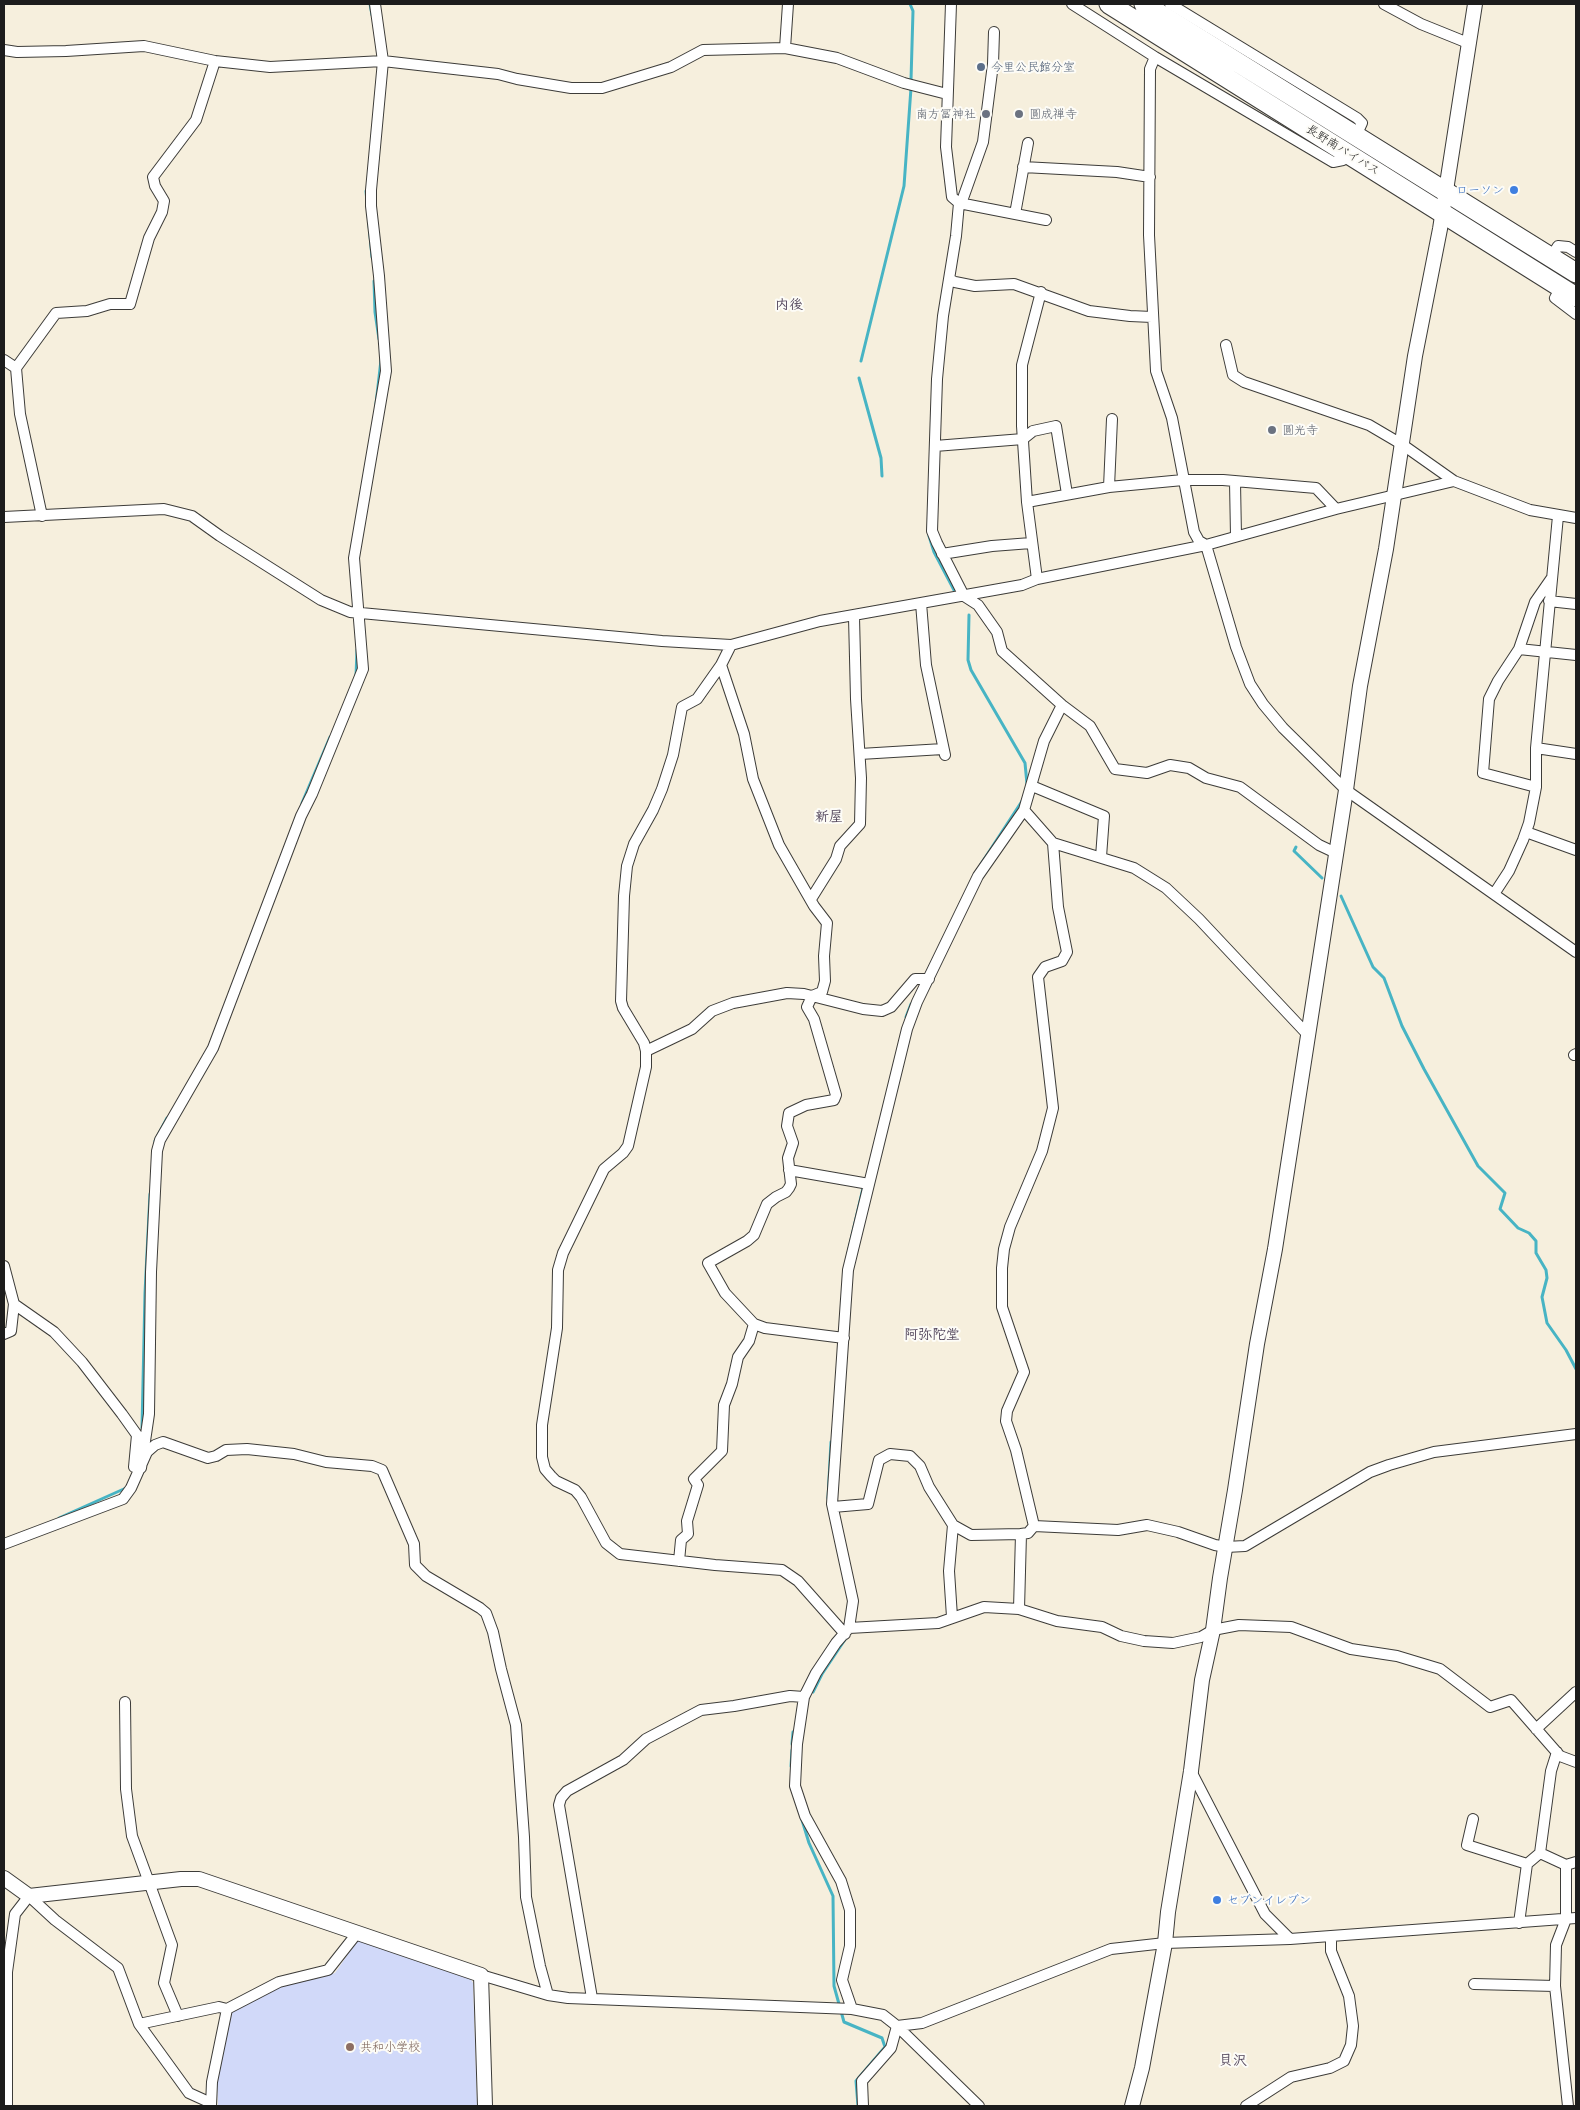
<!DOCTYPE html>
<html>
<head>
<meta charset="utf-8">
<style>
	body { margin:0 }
	#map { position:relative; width:1580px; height:2110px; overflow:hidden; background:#f6efdd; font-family:Mali,sans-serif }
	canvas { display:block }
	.frame { position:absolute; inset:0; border:5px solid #1c1c1c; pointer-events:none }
</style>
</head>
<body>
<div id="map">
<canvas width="1580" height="2110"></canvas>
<div class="frame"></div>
</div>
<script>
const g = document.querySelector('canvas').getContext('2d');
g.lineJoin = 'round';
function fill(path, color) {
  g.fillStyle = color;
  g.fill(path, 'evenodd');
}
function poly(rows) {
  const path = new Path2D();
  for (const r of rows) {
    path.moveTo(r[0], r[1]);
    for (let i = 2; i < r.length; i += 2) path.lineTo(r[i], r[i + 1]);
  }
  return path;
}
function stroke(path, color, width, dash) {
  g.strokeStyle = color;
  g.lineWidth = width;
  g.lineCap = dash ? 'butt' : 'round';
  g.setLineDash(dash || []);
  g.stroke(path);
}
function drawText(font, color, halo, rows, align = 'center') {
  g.font = font + ' Mali,"Klee One",sans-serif';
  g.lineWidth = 4;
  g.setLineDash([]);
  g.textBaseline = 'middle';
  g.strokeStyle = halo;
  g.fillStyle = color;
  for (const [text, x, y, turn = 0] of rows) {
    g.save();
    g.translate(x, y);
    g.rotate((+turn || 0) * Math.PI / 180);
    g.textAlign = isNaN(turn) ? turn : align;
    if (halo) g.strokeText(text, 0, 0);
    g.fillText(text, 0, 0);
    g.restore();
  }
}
const built = poly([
	[365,1939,469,1976,473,1983,477,2106,218,2106,217,2083,232,2012,277,1988,335,1973,357,1941]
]);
const stream = poly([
	[370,4,372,15],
	[910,4,913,11,911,80],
	[366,191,372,257],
	[374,281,375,312,379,339],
	[861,361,904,186,911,88],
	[859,378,881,458,882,476],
	[376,404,381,360],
	[929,536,934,552,954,590],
	[969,615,968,660,971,670,1025,763,1027,784],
	[356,676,357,650],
	[302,803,330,737],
	[1296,847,1294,851,1322,878],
	[981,864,1024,798],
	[1341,896,1373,967,1384,978,1402,1026,1424,1069,1478,1166,1505,1193,1500,1209,1518,1228,1529,1233,1536,1241,1536,1253,1546,1270,1547,1278,1542,1297,1547,1323,1566,1350,1576,1369],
	[906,1017,911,1004],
	[155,1141,167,1118],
	[848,1253,863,1188],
	[142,1428,145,1293,150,1194],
	[828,1498,831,1442],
	[59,1518,126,1488],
	[813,1692,822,1674,846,1638],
	[792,1744,793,1732],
	[791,1766,792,1750],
	[802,1820,809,1843,833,1896,834,1986,844,2022,882,2038,885,2047,856,2081,858,2106]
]);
const street = poly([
	[951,4,946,147,952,197,959,203,956,236,943,316,937,379,932,531,937,543,964,596,978,605,997,632,1002,651,1062,705,1090,726,1115,769,1147,773,1170,765,1189,768,1206,778,1240,787,1319,845,1336,853],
	[1072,4,1155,57,1333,162,1343,160,1347,153],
	[1170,4,1357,118,1362,123,1356,136],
	[1384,4,1421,24,1468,43],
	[994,32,993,64,983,142,962,201,959,203,1046,220],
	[785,48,788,4],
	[4,50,17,52,66,51,144,46,215,61,270,67,383,61,498,74,517,79,571,88,602,88,671,67,703,50,785,48,837,58,904,83,947,94],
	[1155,57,1150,69,1149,235,1156,371,1172,418,1194,532,1199,541,1206,545,1236,647,1250,684,1263,704,1283,728,1346,790,1576,952],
	[1023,167,1117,172,1150,177],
	[1015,214,1028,143],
	[1551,257,1558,246,1568,247,1576,252],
	[949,279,955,282,975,286,1014,284,1089,311,1130,316,1152,317],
	[1561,287,1555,298,1576,314],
	[1226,345,1233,375,1244,382,1369,425,1403,445,1454,481,1530,510,1576,518],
	[4,360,16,368,56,313,87,311,110,304,130,304,149,238,162,212,164,201,155,186,153,177,196,120,215,61],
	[16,368,20,414,42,516],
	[935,446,1023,439,1033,431,1056,426,1067,494],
	[1235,482,1236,536],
	[1109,487,1112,419],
	[1027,502,1109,487,1183,480,1223,480,1316,488,1336,509],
	[4,517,164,509,192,516,220,536,321,600,350,612,662,641,731,645,820,621,1022,585,1037,579,1206,545,1336,509,1454,481],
	[942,554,992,546,1031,543],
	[1037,579,1027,502,1022,426,1022,365,1041,292],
	[1549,601,1576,604],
	[921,603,926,665,945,755],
	[731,645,721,665,697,699,682,707,673,755,662,789,653,810,634,844,627,866,624,896,621,1001,623,1008,644,1043,646,1051,646,1067,628,1146,623,1153,604,1169,563,1253,558,1270,557,1328,542,1425,542,1457,545,1469,551,1476,556,1481,575,1490,581,1497,606,1543,620,1554,715,1565,782,1570,798,1581,845,1634],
	[1519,649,1576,655],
	[721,665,744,734,753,779,779,845,814,906,827,923,824,956,825,981,822,992,812,996,807,1007,814,1019,836,1095,834,1100,806,1105,789,1113,787,1126,793,1143,788,1158,791,1184,789,1188,786,1192,776,1197,767,1204,754,1235,747,1241,708,1263,725,1293,754,1324,765,1328,844,1338],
	[1536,748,1576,754],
	[860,754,943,749],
	[1032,786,1104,816,1101,857],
	[1536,787,1483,773,1489,699,1498,681,1519,649,1535,602,1551,579],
	[1024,810,1053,843,1134,868,1166,888,1199,919,1308,1035],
	[1526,832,1576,850],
	[1494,894,1509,871,1523,840,1529,823,1536,787,1536,748,1558,516],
	[811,899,836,859,840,846,860,824,861,778,856,699,854,617],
	[646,1051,692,1029,712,1011,733,1003,787,993,804,994,863,1009,882,1011,891,1007,915,979,929,979],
	[1574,1055,1576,1054],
	[789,1170,869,1184],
	[4,1266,14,1304,11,1331,4,1334],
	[14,1304,54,1332,82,1362,122,1414,137,1435,134,1467,140,1467],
	[141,1468,149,1414,151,1272,157,1151,160,1140,213,1048,301,816,312,794,363,669,354,558,386,371,379,276,371,206,371,190,383,61,375,4],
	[833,1507,868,1504,879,1460,890,1454,910,1456,920,1466,929,1487,953,1525],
	[1034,1526,1016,1450,1006,1421,1007,1411,1024,1372,1002,1307,1002,1268,1004,1249,1010,1227,1042,1151,1053,1108,1038,977,1045,967,1062,961,1067,952,1058,907,1053,843],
	[1034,1526,1118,1530,1147,1525,1178,1532,1215,1545,1226,1547,1245,1546,1370,1472,1389,1465,1434,1452,1576,1434],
	[4,1544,123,1499,131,1488,147,1452,155,1445,163,1442,208,1458,216,1456,226,1450,247,1449,294,1454,326,1462,372,1466,382,1470,414,1544,415,1565,426,1576,480,1608,486,1613,493,1632,501,1669,516,1725,524,1837,526,1897,540,1966,548,1995],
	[679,1561,681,1540,688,1534,687,1521,698,1485,694,1479,722,1451,724,1405,732,1384,738,1357,749,1341,754,1324],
	[1019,1609,1021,1534,1028,1533,1034,1526],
	[952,1617,949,1571,953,1525,971,1535,1021,1534],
	[849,1628,938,1623,984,1607,1019,1609,1057,1621,1102,1627,1121,1636,1144,1641,1173,1643,1201,1637,1213,1630,1239,1625,1291,1627,1351,1649,1397,1656,1440,1669,1490,1707,1511,1700,1560,1756,1576,1762],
	[125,1702,126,1789,132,1836,172,1945,164,1983,178,2016],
	[1536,1729,1576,1692],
	[1191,1771,1265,1914,1290,1939],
	[1473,1819,1467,1845,1527,1864],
	[1540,1853,1566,1865,1576,1862],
	[1566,1865,1566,1919,1556,1945,1555,1986,1568,2106],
	[1519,1923,1527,1864,1540,1853,1551,1771,1557,1752],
	[481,1975,548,1995,568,1998,852,2009,883,2015,897,2026,979,2106],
	[1474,1984,1555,1986],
	[592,1998,559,1805,561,1798,567,1791,623,1760,646,1739,701,1710,734,1706,790,1696,804,1697],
	[852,2009,842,1980,850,1946,850,1910,841,1881,805,1816,795,1786,797,1744,804,1697,816,1673,836,1643,849,1628,853,1601,832,1504,848,1270,907,1029,917,1002,978,876,1024,810,1044,741,1062,705],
	[139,2024,219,2007,227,2009],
	[7,2106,7,1972,15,1914,29,1896,55,1920,118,1968,139,2024,189,2093,211,2103],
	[211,2106,212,2082,227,2009,279,1982,328,1970,358,1932],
	[863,2106,862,2081,891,2048,897,2026,922,2023,1111,1949,1165,1943,1290,1939,1576,1918],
	[1246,2106,1291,2077,1330,2068,1344,2061,1351,2045,1353,2026,1349,1996,1331,1951,1331,1936]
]);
const secondary = poly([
	[4,1878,29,1896,181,1879,199,1879,481,1975,485,2106],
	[1132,2106,1142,2068,1165,1943,1168,1912,1191,1771,1202,1680,1213,1630,1220,1578,1235,1490,1257,1344,1275,1249,1346,790,1360,686,1386,549,1415,356,1440,229,1475,4]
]);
const highway = poly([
	[1109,4,1576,297],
	[1144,4,1576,273]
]);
const markers = [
	[981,67,5,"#5c6f8a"],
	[986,114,5,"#6b7280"],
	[1019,114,5,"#6b7280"],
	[1514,190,5,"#3f7fe0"],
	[1272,430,5,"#6b7280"],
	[1217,1900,5,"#3f7fe0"],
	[350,2047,5,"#8d6e63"]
];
const serviceNames = [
	["今里公民館分室",991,67]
];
const worshipNames = [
	["南方冨神社",976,114,"right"],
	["圓成禅寺",1029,114],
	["圓光寺",1282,430]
];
const streetNames = [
	["長野南バイパス",1343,150,32]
];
const shopNames = [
	["ローソン",1504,190],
	["セブンイレブン",1227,1900,"left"]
];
const educationNames = [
	["共和小学校",360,2047]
];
const neighbourhoodNames = [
	["内後",789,305],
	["新屋",829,817],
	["阿弥陀堂",932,1335],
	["貝沢",1233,2061]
];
fill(built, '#d1d9f9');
stroke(stream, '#47b4c4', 3);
stroke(street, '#3d3c39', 12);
stroke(secondary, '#3d3c39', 16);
stroke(highway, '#3d3c39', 21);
stroke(street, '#fff', 10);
stroke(secondary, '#fff', 14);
stroke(highway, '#fff', 19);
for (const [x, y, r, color] of markers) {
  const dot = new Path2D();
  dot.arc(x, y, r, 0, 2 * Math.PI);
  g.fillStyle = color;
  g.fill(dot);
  stroke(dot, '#fdfcf7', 2);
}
drawText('12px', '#4e5e75', '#fdfcf7', serviceNames, 'left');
drawText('12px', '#5b616d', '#fdfcf7', worshipNames, 'left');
drawText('12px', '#1c1c1c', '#fdfcf7', streetNames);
drawText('12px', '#366cbe', '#fdfcf7', shopNames, 'right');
drawText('12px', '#785e54', '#fdfcf7', educationNames, 'left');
drawText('bold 14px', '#53465c', '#fdfcf7', neighbourhoodNames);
</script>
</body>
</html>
